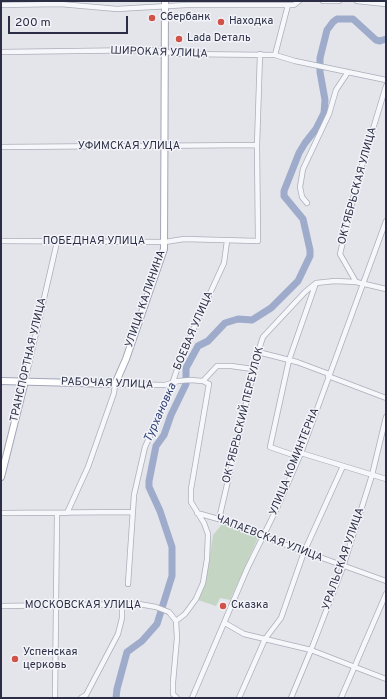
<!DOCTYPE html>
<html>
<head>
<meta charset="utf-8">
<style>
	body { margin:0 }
	#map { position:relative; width:387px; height:699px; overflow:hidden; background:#e3e5eb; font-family:Overpass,sans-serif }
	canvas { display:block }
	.frame { position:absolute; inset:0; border:2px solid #2b2e44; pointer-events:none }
	.scale { position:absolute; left:8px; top:16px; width:120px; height:18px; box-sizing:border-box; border:2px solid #2b2e44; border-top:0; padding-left:5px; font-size:12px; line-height:14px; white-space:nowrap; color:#2b2e44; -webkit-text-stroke:3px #f3f4f9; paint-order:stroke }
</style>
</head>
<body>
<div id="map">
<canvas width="387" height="699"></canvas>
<div class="frame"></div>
<div class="scale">200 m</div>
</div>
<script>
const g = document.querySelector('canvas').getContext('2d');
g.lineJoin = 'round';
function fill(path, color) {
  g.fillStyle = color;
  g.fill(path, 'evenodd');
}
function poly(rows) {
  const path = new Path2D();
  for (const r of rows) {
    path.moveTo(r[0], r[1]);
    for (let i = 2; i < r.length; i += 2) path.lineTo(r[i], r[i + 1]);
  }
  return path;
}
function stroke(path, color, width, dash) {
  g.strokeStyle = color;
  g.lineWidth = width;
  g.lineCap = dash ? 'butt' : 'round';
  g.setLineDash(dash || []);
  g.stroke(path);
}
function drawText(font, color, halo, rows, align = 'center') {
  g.font = font + ' Overpass,sans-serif';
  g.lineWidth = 3;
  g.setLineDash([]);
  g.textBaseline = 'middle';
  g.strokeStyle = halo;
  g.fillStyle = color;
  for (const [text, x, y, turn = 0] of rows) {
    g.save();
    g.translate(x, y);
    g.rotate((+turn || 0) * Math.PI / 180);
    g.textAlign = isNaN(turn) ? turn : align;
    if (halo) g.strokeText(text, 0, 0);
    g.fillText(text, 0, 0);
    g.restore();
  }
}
const green = poly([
	[223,523,258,538,230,600,220,598,216,606,198,600,206,581,213,535]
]);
const river = poly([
	[116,698,117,689,127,652,142,641,157,624,172,576,172,547,160,511,149,487,149,481,156,446,164,435,171,415,186,384,186,368,198,346,208,341,225,323,238,319,252,320,271,308,298,281,310,256,310,250,303,219,284,196,284,191,299,153,305,143,316,129,324,113,325,100,320,72,320,58,327,30,333,22,337,19,353,19,376,40,380,41,386,39]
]);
const minor = poly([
	[323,1,339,1],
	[357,1,386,4],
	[1,5,60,4,117,9,186,5,294,5,299,1],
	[1,52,149,50,181,54,275,55,295,61,386,80],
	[275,55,288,5],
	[1,147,257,145],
	[307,203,302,197,300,187,303,169,329,114,336,90,348,72],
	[1,241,165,242,184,239,258,241,257,145,260,54],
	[356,282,340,254,357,182,386,86],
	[258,352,297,362,329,374],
	[328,376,386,398],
	[25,381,57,242],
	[203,381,217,366,231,366,253,369],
	[301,453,386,479],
	[299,457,270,447,289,360,316,283],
	[1,513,132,512],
	[67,513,88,467,114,393,115,384,165,385,178,381,190,380,203,381,209,384,191,489,191,502,204,523,208,534,207,559,203,583,196,599,185,614,176,621],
	[197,513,222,520,264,537,386,581],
	[219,519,258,352,263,337,305,292,316,283,335,281,356,282,386,289],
	[128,584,134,495,145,447,167,399,183,352,224,263,227,241],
	[1,606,139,604,156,607,169,612,176,621,177,638,173,682,173,694,177,698],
	[225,623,244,634,311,650,386,679],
	[55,698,57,513],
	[81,698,86,695,118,634,122,618,122,604],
	[192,698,247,569,277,508,301,453,386,221],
	[239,698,265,639,281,618,304,552,343,466],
	[291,698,311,650,343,567,372,475,386,417],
	[341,698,386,594]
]);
const major = poly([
	[1,381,115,384,126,359,164,249,165,1],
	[1,477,25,381]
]);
const markers = [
	[152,18,4,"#d05249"],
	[221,22,4,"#d05249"],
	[179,39,4,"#d05249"],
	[223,606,4,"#d05249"],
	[15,659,4,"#d05249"]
];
const poiNames = [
	["Сбербанк",160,18],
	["Находка",229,22],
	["Lada Dеталь",187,39],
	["Сказка",231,606],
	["Успенская",23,653],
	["церковь",23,666]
];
const streetNames = [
	["ШИРОКАЯ УЛИЦА",159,53,2],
	["УФИМСКАЯ УЛИЦА",129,147],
	["ОКТЯБРЬСКАЯ УЛИЦА",358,186,-75],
	["ПОБЕДНАЯ УЛИЦА",94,242],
	["УЛИЦА КАЛИНИНА",146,299,-71],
	["БОЕВАЯ УЛИЦА",194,331,-67],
	["ТРАНСПОРТНАЯ УЛИЦА",29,360,-77],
	["РАБОЧАЯ УЛИЦА",107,384,2],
	["ОКТЯБРЬСКИЙ ПЕРЕУЛОК",244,415,-76],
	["УЛИЦА КОМИНТЕРНА",295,462,-68],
	["ЧАПАЕВСКАЯ УЛИЦА",269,539,21],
	["УРАЛЬСКАЯ УЛИЦА",344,559,-71],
	["МОСКОВСКАЯ УЛИЦА",83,606]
];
const waterNames = [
	["Турхановка",161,413,-66]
];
fill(green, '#c5d5c4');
stroke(river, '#9fabcb', 7);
stroke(minor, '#acaeb9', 6);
stroke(major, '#a3a6b7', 8);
stroke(minor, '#f6f7fa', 4.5);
stroke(major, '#fff', 6);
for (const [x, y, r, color] of markers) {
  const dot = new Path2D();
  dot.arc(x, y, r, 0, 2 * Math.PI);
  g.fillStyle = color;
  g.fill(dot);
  stroke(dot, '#f3f4f9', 1.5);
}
drawText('11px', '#2b2e44', '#f3f4f9', poiNames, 'left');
drawText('11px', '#2b2e44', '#f3f4f9', streetNames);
drawText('italic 12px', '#344479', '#f3f4f9', waterNames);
</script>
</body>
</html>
